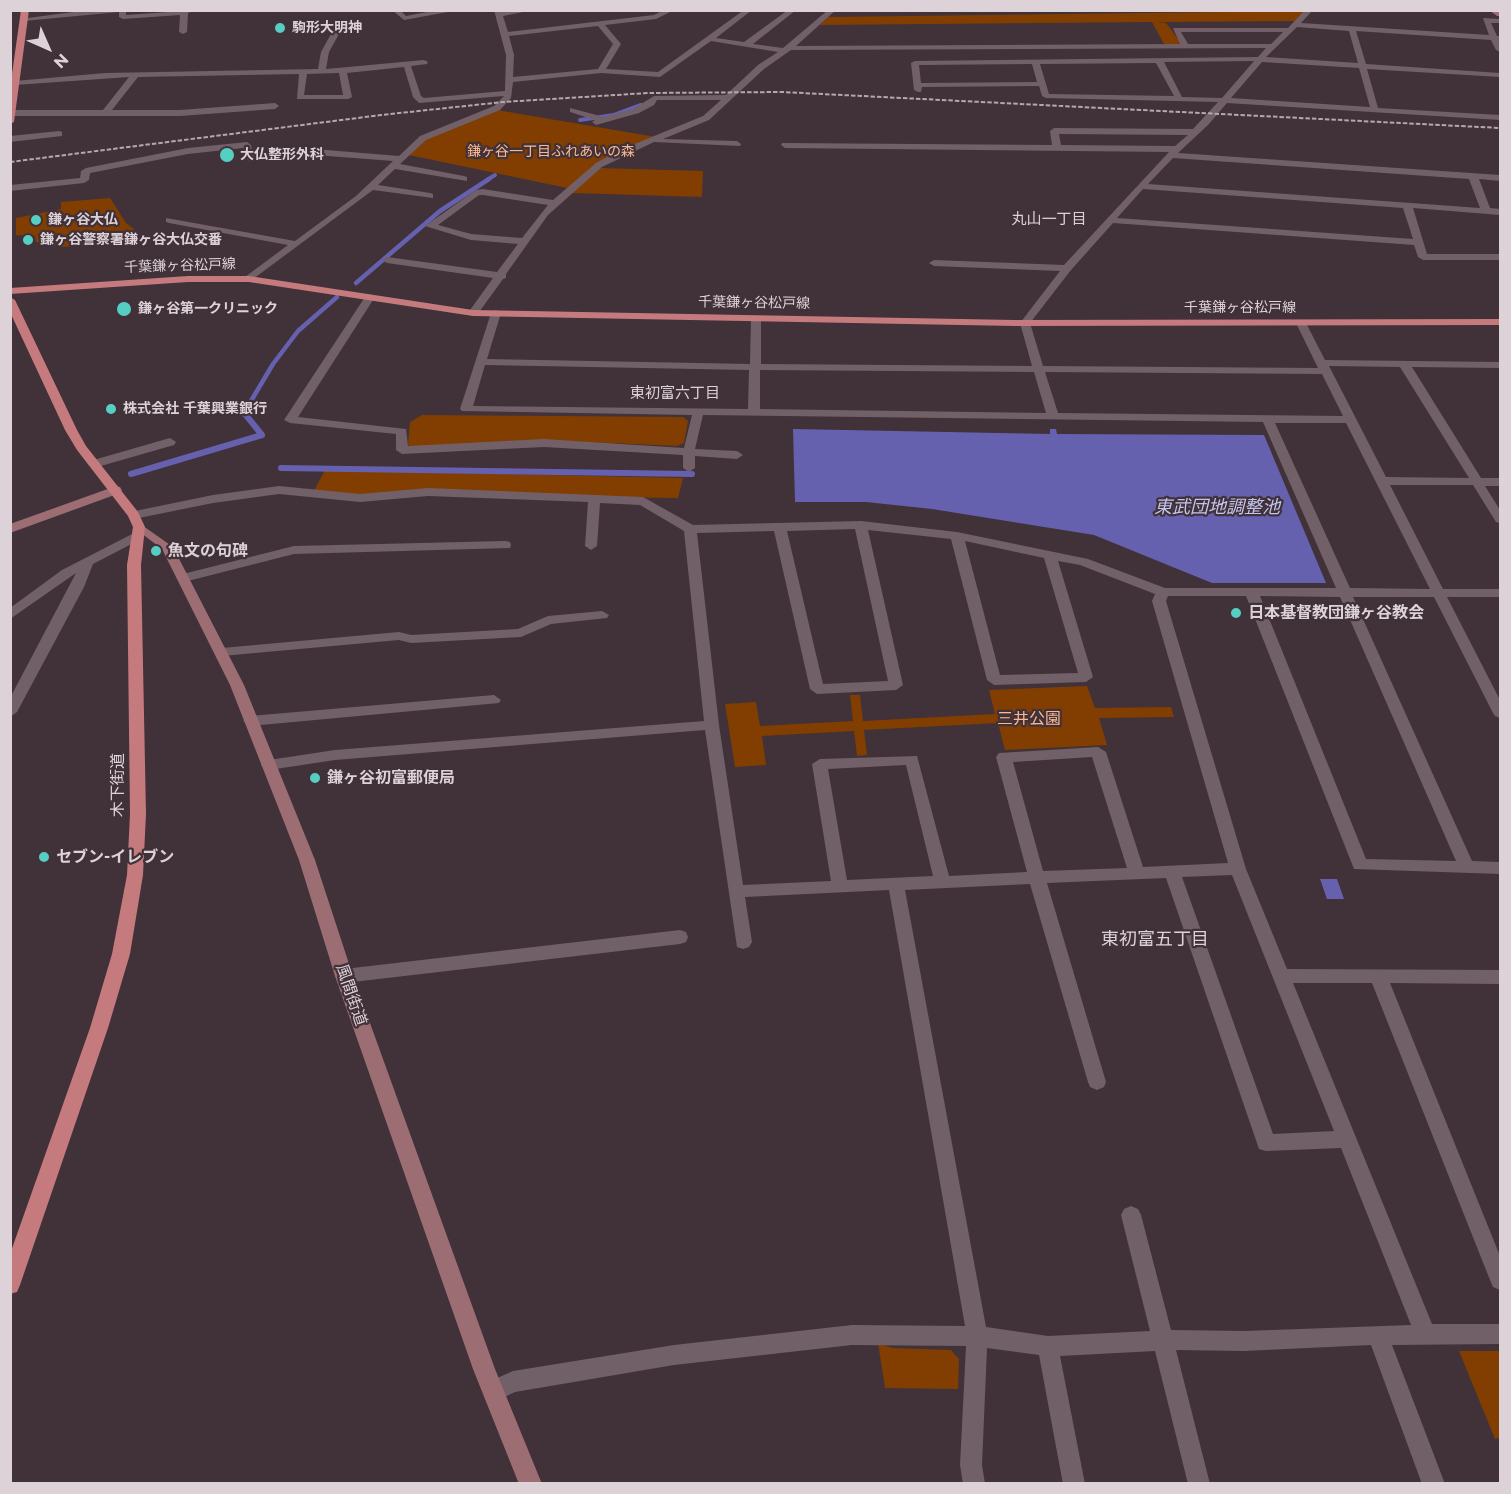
<!DOCTYPE html>
<html>
<head>
<meta charset="utf-8">
<style>
	body { margin:0 }
	#map { position:relative; width:1511px; height:1494px; overflow:hidden; background:#413139; font-family:Montserrat,sans-serif }
	canvas { display:block }
	.frame { position:absolute; inset:0; border:12px solid #ddd2d7; pointer-events:none }
	.north { position:absolute; left:18px; top:18px; width:60px; height:60px; -webkit-text-stroke:4px #413139; paint-order:stroke; rotate:135deg; font-size:16px; font-weight:700; line-height:24px; text-align:center; color:#ddd2d7 }
	.north::after { content:''; display:block; margin:auto; width:21px; height:27px; background:#ddd2d7; clip-path:polygon(50% 0,100% 100%,50% 72%,0 100%) }
</style>
</head>
<body>
<div id="map">
<canvas width="1511" height="1494"></canvas>
<div class="frame"></div>
<div class="north">N</div>
</div>
<script>
const g = document.querySelector('canvas').getContext('2d');
g.lineJoin = 'round';
function fill(path, color) {
  g.fillStyle = color;
  g.fill(path, 'evenodd');
}
function poly(rows) {
  const path = new Path2D();
  for (const r of rows) {
    path.moveTo(r[0], r[1]);
    for (let i = 2; i < r.length; i += 2) path.lineTo(r[i], r[i + 1]);
  }
  return path;
}
function stroke(path, color, width, dash) {
  g.strokeStyle = color;
  g.lineWidth = width;
  g.lineCap = dash ? 'butt' : 'round';
  g.setLineDash(dash || []);
  g.stroke(path);
}
function drawText(font, color, halo, rows, align = 'center') {
  g.font = font + ' Montserrat,"Noto Sans JP",sans-serif';
  g.lineWidth = 4.5;
  g.setLineDash([]);
  g.textBaseline = 'middle';
  g.strokeStyle = halo;
  g.fillStyle = color;
  for (const [text, x, y, turn = 0] of rows) {
    g.save();
    g.translate(x, y);
    g.rotate((+turn || 0) * Math.PI / 180);
    g.textAlign = isNaN(turn) ? turn : align;
    if (halo) g.strokeText(text, 0, 0);
    g.fillText(text, 0, 0);
    g.restore();
  }
}
const green = poly([
	[1306,11,1295,21,1157,22,1166,23,1181,43,1178,44,1164,44,1152,22,820,25,828,17],
	[497,110,656,137,629,147,567,188,409,155,426,139],
	[599,168,703,171,702,197,571,193],
	[110,198,126,223,135,230,111,242,63,247,36,242,35,236,16,235,16,218,61,209,61,202],
	[422,415,683,417,688,421,684,443,677,446,544,440,412,447,408,445,410,422],
	[325,470,683,478,678,498,339,494,314,491],
	[1087,686,1095,708,1171,707,1174,717,1099,718,1107,745,1005,750,998,723,864,730,867,755,857,756,854,731,762,736,766,765,735,767,725,704,756,702,760,726,853,721,850,695,860,695,863,721,995,714,989,690],
	[878,1343,892,1348,951,1350,959,1359,958,1389,885,1388],
	[1459,1351,1500,1351,1500,1438,1495,1439]
]);
const water = poly([
	[793,429,1050,434,1050,429,1056,429,1057,434,1264,435,1326,583,1212,583,1094,535,932,509,866,502,795,502],
	[1320,879,1337,879,1344,899,1327,899]
]);
const streamFar2 = poly([
	[580,120,614,115,641,105],
	[487,180,495,175]
]);
const streamFar1 = poly([
	[356,283,440,211,489,179],
	[248,406,273,364,298,331,337,297]
]);
const stream = poly([
	[281,468,692,474],
	[131,474,262,435,245,414,249,404]
]);
const street = poly([
	[88,10,126,10,126,15,196,10,188,13,187,32,183,34,179,32,180,15,123,19,119,17,119,12,24,21,20,19,88,10],
	[392,10,400,10,406,16,438,10,459,10,404,20,392,10],
	[494,10,533,10,503,16,508,32,654,15,664,10,674,10,656,19,605,25,621,44,606,69,658,72,744,10,752,10,716,38,744,42,788,10,796,10,753,44,783,48,828,10,836,10,796,46,1180,44,1173,28,1288,28,1305,10,1313,10,1301,23,1489,35,1483,18,1500,19,1500,23,1491,23,1497,36,1500,36,1500,52,1496,50,1491,40,1356,31,1366,64,1500,73,1500,77,1367,69,1378,108,1500,115,1500,120,1227,103,1208,125,1178,153,1500,175,1500,181,1479,179,1490,208,1500,209,1500,215,1413,208,1427,254,1500,254,1500,260,1423,260,1418,257,1414,245,1113,223,1071,270,1030,323,1043,366,1318,368,1296,323,1301,320,1306,323,1325,360,1500,362,1500,368,1412,367,1481,478,1500,478,1500,486,1485,486,1500,510,1500,523,1496,522,1473,485,1390,485,1443,589,1500,589,1500,597,1447,597,1500,700,1500,718,1495,716,1493,713,1434,597,1353,597,1472,861,1500,862,1500,874,1354,869,1246,596,1168,596,1166,601,1246,869,1287,969,1500,970,1500,984,1390,983,1500,1256,1500,1290,1493,1287,1490,1280,1372,983,1293,983,1432,1324,1500,1324,1500,1344,1392,1345,1445,1484,1422,1484,1371,1345,1244,1351,1176,1350,1210,1484,1188,1484,1155,1351,1060,1356,1085,1484,1063,1484,1039,1355,987,1348,982,1465,985,1484,963,1484,960,1465,966,1346,852,1345,674,1365,515,1392,494,1402,486,1399,483,1391,486,1383,513,1371,674,1345,852,1325,965,1326,889,890,745,897,752,942,749,947,743,949,737,947,705,730,335,760,269,770,264,769,261,765,269,760,335,750,704,721,684,531,640,505,600,503,597,546,591,550,585,546,588,502,428,496,360,502,279,494,213,503,134,519,128,515,130,512,213,495,279,486,360,494,428,488,643,497,693,525,861,521,957,532,1088,559,1165,588,1336,588,1263,422,703,415,695,449,737,451,743,455,737,459,695,456,695,468,689,472,683,468,683,455,544,447,402,454,396,450,396,434,290,423,284,420,365,297,370,294,375,297,298,417,406,429,408,446,544,439,684,448,692,415,462,411,460,409,491,313,496,310,501,313,487,359,750,364,751,319,756,316,761,319,761,364,1032,366,1020,323,1060,271,934,266,929,263,934,260,1064,265,1169,152,785,148,781,145,782,143,1052,145,1050,131,1054,128,1193,129,1218,102,1046,98,1042,96,1039,86,922,87,921,92,918,92,914,90,911,63,915,61,1258,57,1266,48,791,50,764,69,709,120,663,139,737,141,741,144,740,146,654,142,602,167,548,215,506,274,506,278,503,279,477,315,473,316,468,313,493,278,387,263,382,260,387,257,497,272,518,244,471,240,425,226,476,190,483,189,553,200,596,163,620,150,703,116,721,100,657,100,654,105,639,113,596,125,592,122,595,120,570,112,570,108,604,117,633,109,654,96,726,95,758,65,778,52,711,41,660,77,601,73,513,82,511,98,500,110,426,140,400,164,464,176,467,177,467,181,395,169,378,185,430,193,433,194,433,198,373,190,249,282,244,279,245,277,288,245,169,223,166,222,166,218,295,241,356,196,393,161,302,154,249,161,245,158,243,148,188,154,90,173,89,180,84,183,10,191,10,185,80,178,81,171,86,168,188,148,247,142,251,145,253,155,302,148,399,156,420,136,494,106,504,96,419,103,413,97,404,67,347,73,352,97,348,99,297,99,299,74,138,77,112,110,180,110,275,103,279,106,275,109,180,116,12,116,12,110,103,110,129,77,15,85,11,83,15,81,105,73,318,69,321,52,331,34,335,32,339,34,329,52,326,69,424,60,428,62,427,64,411,66,421,96,424,98,505,91,506,55,494,10],
	[598,26,613,44,598,69,513,77,514,55,509,36,598,26],
	[1297,27,1349,31,1358,63,1266,57,1297,27],
	[1181,32,1283,32,1271,44,1188,44,1181,32],
	[1254,61,1222,98,1182,97,1164,62,1254,61],
	[1262,62,1359,68,1370,107,1231,98,1262,62],
	[1156,63,1174,96,1049,94,1040,64,1156,63],
	[1032,64,1037,82,921,83,919,65,1032,64],
	[339,73,343,95,304,95,307,74,339,73],
	[1059,134,1188,135,1175,146,1061,145,1059,134],
	[1173,158,1469,179,1480,208,1148,184,1173,158],
	[1143,189,1403,208,1413,239,1117,218,1143,189],
	[479,195,483,195,548,205,522,238,471,234,438,225,479,195],
	[485,365,749,370,748,409,473,406,485,365],
	[1329,366,1400,367,1469,478,1386,477,1329,366],
	[760,370,1034,372,1046,413,760,409,760,370],
	[1045,372,1322,374,1343,416,1058,413,1045,372],
	[1275,423,1346,423,1430,589,1350,588,1275,423],
	[855,529,888,681,823,684,787,531,855,529],
	[868,530,951,539,987,680,994,685,1086,682,1093,677,1058,561,1080,565,1155,594,1152,601,1228,863,1143,867,1106,752,1098,747,999,753,996,757,1027,872,949,876,917,756,820,759,812,764,831,881,743,885,719,725,697,533,774,531,810,689,817,694,896,690,903,685,868,530],
	[965,541,1044,558,1078,673,1000,675,965,541],
	[1260,596,1340,597,1456,861,1366,859,1260,596],
	[1092,757,1127,868,1043,871,1013,762,1092,757],
	[906,765,933,876,847,880,828,769,906,765],
	[1232,875,1334,1131,1273,1134,1182,877,1232,875],
	[1166,878,1259,1149,1266,1151,1341,1148,1411,1325,1244,1331,1171,1330,1141,1215,1138,1209,1131,1206,1124,1209,1121,1215,1150,1331,1048,1336,986,1327,905,890,1030,884,1088,1082,1090,1087,1097,1090,1104,1087,1106,1082,1047,883,1166,878],
	[59,131,62,132,62,136,10,142,10,136,59,131],
	[170,438,176,442,174,445,94,468,88,464,90,461,170,438],
	[138,531,144,535,143,538,93,564,84,587,17,712,10,717,10,698,76,573,10,619,10,608,62,570,138,531],
	[505,541,510,542,511,545,510,548,294,554,184,582,177,578,179,575,294,546,505,541],
	[602,611,609,615,607,618,551,624,521,637,411,643,399,640,222,656,215,652,222,648,399,632,411,635,518,629,548,616,602,611],
	[494,695,501,700,499,703,250,726,243,721,250,716,494,695],
	[680,930,686,932,688,937,686,942,680,944,344,983,338,981,335,976,338,971,344,969,680,930]
]);
const secondary = poly([
	[1489,10,1499,10,1500,16,1497,16,1489,10],
	[116,486,120,487,122,490,120,493,10,533,10,524,116,486],
	[139,523,173,547,244,685,315,860,353,976,495,1369,542,1484,519,1484,473,1369,335,976,299,860,230,685,162,549,133,527,139,523]
]);
const primary = poly([
	[21,10,29,10,14,122,10,124,10,88,21,10],
	[188,276,249,276,473,310,1015,320,1500,319,1500,325,1015,326,473,316,249,282,188,282,10,294,10,288,188,276],
	[10,297,15,300,77,430,86,446,138,512,145,527,141,565,146,814,143,875,130,954,108,1028,20,1285,17,1292,10,1294,10,1254,90,1028,112,954,127,875,130,814,127,565,133,527,128,516,77,450,65,430,10,312,10,297]
]);
const rail = poly([
	[10,162,381,115,503,102,648,93,782,92,1500,128]
]);
const markers = [
	[280,28,6,"#57cec2"],
	[227,155,8,"#57cec2"],
	[36,220,6,"#57cec2"],
	[28,240,6,"#57cec2"],
	[124,309,8,"#57cec2"],
	[111,409,6,"#57cec2"],
	[156,551,6,"#57cec2"],
	[1236,613,6,"#57cec2"],
	[315,778,6,"#57cec2"],
	[44,857,6,"#57cec2"]
];
const farPoinames = [
	["駒形大明神",292,28],
	["大仏整形外科",240,155],
	["鎌ヶ谷大仏",48,220],
	["鎌ヶ谷警察署鎌ヶ谷大仏交番",40,240],
	["鎌ヶ谷第一クリニック",138,309],
	["株式会社 千葉興業銀行",123,409]
];
const farParknames = [
	["鎌ヶ谷一丁目ふれあいの森",551,152]
];
const farStreetnames = [
	["千葉鎌ヶ谷松戸線",180,266,-2],
	["千葉鎌ヶ谷松戸線",754,303,1],
	["千葉鎌ヶ谷松戸線",1240,308]
];
const farNeighbourhoodnames = [
	["丸山一丁目",1049,220],
	["東初富六丁目",675,394]
];
const poiNames = [
	["魚文の句碑",168,551],
	["日本基督教団鎌ヶ谷教会",1248,613],
	["鎌ヶ谷初富郵便局",327,778],
	["セブン-イレブン",56,857]
];
const parkNames = [
	["三井公園",1029,719]
];
const streetNames = [
	["木下街道",118,785,-90],
	["風間街道",351,995,71]
];
const waterNames = [
	["東武団地調整池",1217,508]
];
const neighbourhoodNames = [
	["東初富五丁目",1155,940]
];
fill(green, '#813e00');
fill(water, '#6561ae');
stroke(streamFar2, '#6561ae', 4);
stroke(streamFar1, '#6561ae', 4.5);
stroke(stream, '#6561ae', 6);
fill(street, '#726068');
fill(secondary, '#9c6e73');
fill(primary, '#c57b7e');
stroke(rail, '#b4a8ae', 2, [4.5, 2]);
for (const [x, y, r, color] of markers) {
  const dot = new Path2D();
  dot.arc(x, y, r, 0, 2 * Math.PI);
  g.fillStyle = color;
  g.fill(dot);
  stroke(dot, '#413139', 2);
}
drawText('bold 14px', '#ddd2d7', '#413139', farPoinames, 'left');
drawText('14px', '#f8b992', '#413139', farParknames);
drawText('14px', '#ddd2d7', '#413139', farStreetnames);
drawText('15px', '#ddd2d7', '#413139', farNeighbourhoodnames);
drawText('bold 16px', '#ddd2d7', '#413139', poiNames, 'left');
drawText('16px', '#f8b992', '#413139', parkNames);
drawText('16px', '#ddd2d7', '#413139', streetNames);
drawText('italic 18px', '#c3c5ef', '#413139', waterNames);
drawText('18px', '#ddd2d7', '#413139', neighbourhoodNames);
</script>
</body>
</html>
